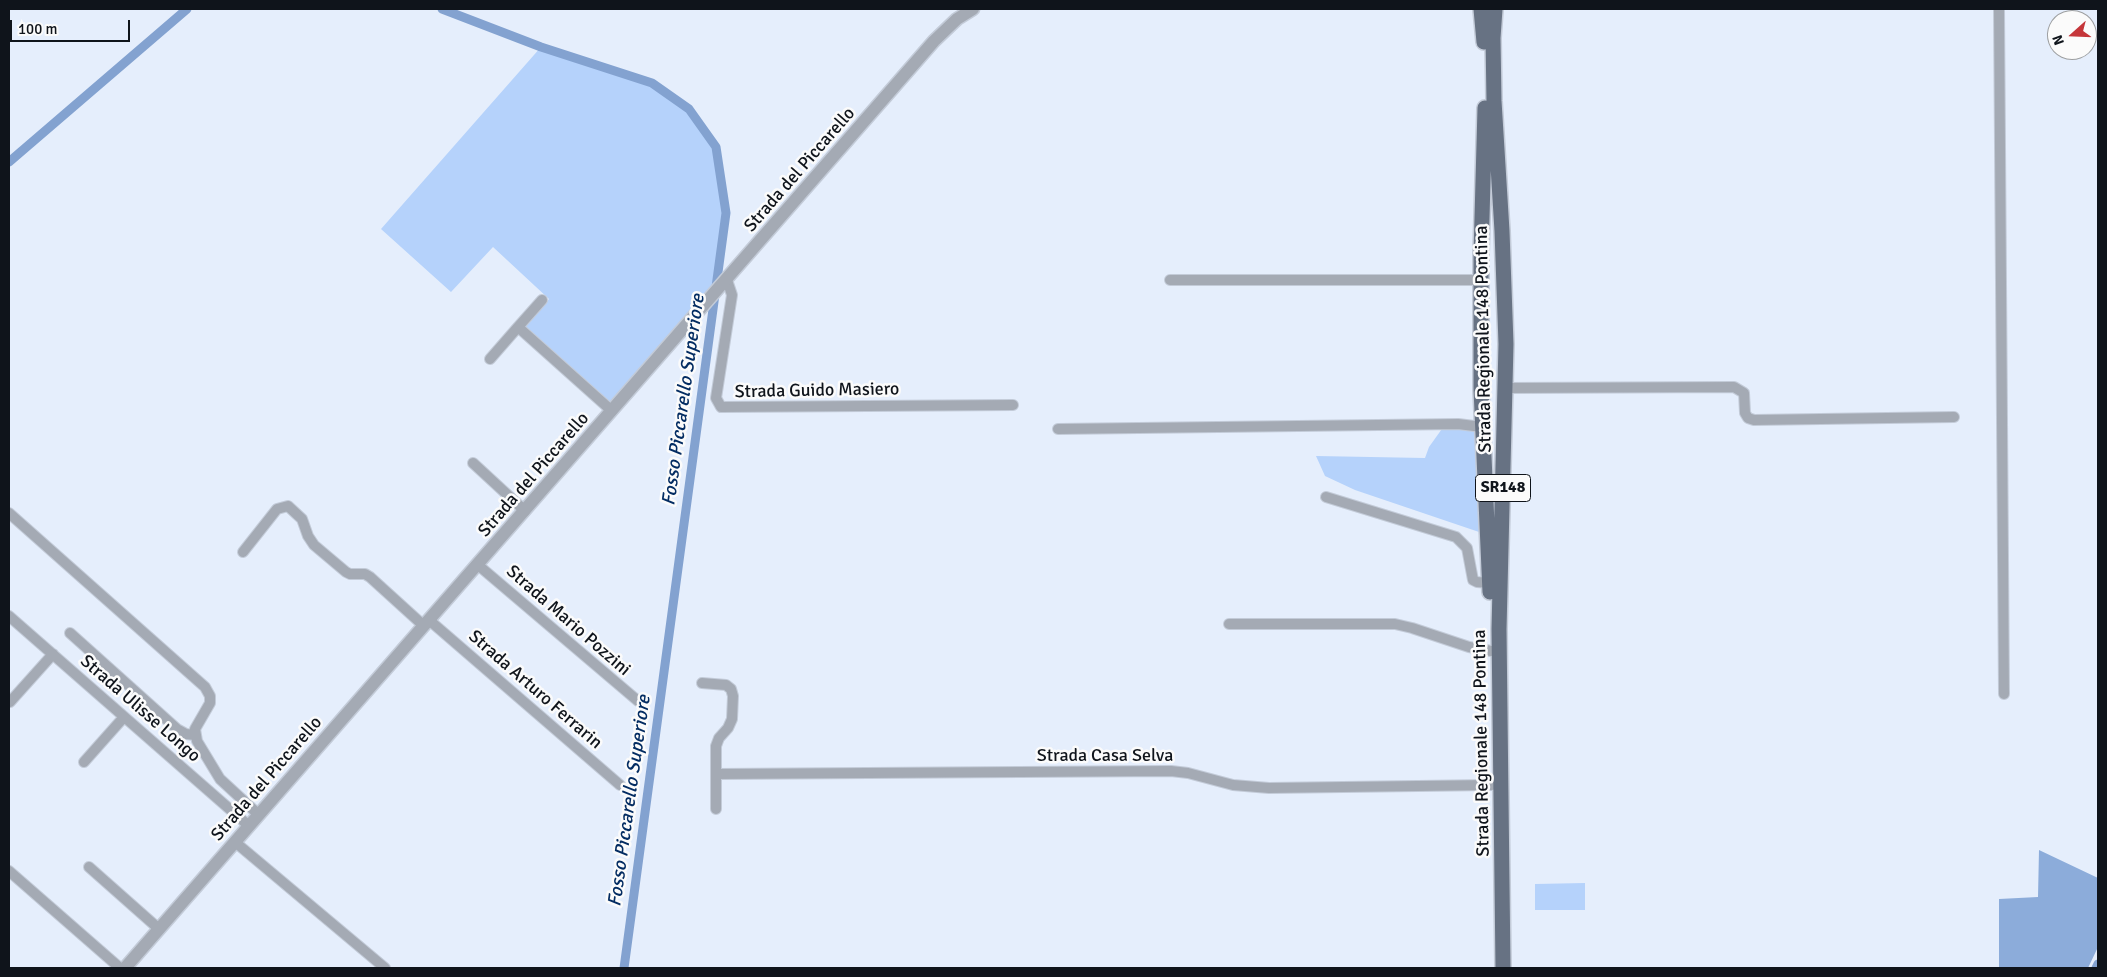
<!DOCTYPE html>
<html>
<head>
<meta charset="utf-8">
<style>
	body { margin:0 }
	#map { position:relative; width:2107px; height:977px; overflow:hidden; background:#e5eefc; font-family:Signika,sans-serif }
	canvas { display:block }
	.frame { position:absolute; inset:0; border:10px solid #0f141b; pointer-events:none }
	.north { position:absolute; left:2047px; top:10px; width:50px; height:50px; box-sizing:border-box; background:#fbfbfb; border:1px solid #9d9fa1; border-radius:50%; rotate:250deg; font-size:14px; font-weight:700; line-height:20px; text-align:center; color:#0f141b }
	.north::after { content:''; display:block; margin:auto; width:18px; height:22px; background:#c5363a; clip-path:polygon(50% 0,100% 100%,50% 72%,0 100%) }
	.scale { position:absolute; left:10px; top:20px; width:120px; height:22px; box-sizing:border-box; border:2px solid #0f141b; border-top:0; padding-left:6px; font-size:15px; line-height:18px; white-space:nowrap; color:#0f141b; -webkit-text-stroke:4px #fbfbfb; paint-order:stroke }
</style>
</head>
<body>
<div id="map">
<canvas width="2107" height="977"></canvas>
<div class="frame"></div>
<div class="north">N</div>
<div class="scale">100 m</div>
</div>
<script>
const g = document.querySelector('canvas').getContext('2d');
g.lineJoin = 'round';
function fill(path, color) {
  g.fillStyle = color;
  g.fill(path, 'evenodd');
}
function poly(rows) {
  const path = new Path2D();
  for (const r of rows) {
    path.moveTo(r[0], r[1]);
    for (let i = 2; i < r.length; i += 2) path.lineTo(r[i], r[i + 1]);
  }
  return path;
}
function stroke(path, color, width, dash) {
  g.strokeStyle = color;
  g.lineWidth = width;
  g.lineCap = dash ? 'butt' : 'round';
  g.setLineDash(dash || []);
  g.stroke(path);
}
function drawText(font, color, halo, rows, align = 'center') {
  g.font = font + ' Signika,sans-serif';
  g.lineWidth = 5;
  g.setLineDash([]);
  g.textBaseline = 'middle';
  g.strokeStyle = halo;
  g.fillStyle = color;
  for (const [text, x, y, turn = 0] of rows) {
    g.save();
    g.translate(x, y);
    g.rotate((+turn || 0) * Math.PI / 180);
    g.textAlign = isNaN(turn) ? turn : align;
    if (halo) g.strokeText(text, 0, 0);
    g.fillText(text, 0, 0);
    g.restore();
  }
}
const green = poly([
	[541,47,652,83,689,109,716,147,726,213,718,278,610,403,525,326,549,299,493,247,451,292,381,229],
	[1444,426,1475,429,1482,533,1355,490,1325,476,1316,456,1425,458,1429,447],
	[1585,883,1585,910,1535,910,1535,884]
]);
const forest = poly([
	[2039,850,2098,878,2098,947,2088,968,1999,968,1999,899,2038,897]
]);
const canal = poly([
	[442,9,541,47,652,83,689,109,716,147,726,213,624,968],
	[9,162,187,9],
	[2096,968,2098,964]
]);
const minor = poly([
	[1999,9,2004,694],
	[727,280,732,295,716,398,721,407,1013,405],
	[1170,280,1481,280],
	[542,300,518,327,612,411],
	[490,359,518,327],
	[1506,388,1734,387,1744,393,1745,413,1748,418,1754,420,1954,417],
	[1058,429,1458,424,1482,427],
	[473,463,525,511],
	[1326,497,1456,537,1467,548,1473,580,1477,582,1490,583],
	[9,513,205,687,210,696,210,703,195,729,197,741,220,779,259,815],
	[243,552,277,509,288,506,302,519,308,536,314,545,346,572,350,574,365,574,370,577,424,626],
	[478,565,638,701],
	[9,616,249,826],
	[429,620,620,785],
	[1229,624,1395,624,1412,628,1469,647,1491,651],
	[70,633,177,729,186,734,195,735],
	[702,683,726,685,731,689,733,696,732,719,728,728,719,738,716,746,716,809],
	[10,702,53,654],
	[84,762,124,717],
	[716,774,1171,771,1188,773,1233,785,1269,788,1492,785],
	[235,842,385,968],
	[89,867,159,929],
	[9,871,120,968]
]);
const tertiary = poly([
	[125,968,934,41,957,19,973,9]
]);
const primary = poly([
	[1481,9,1484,42],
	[1495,9,1493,38,1494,101,1502,231,1506,344,1499,629,1503,968],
	[1485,108,1481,254,1481,389,1490,592]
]);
const shields = [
	[1503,488,55]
];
const shieldNames = [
	["SR148",1503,488]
];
const streetNames = [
	["Strada del Piccarello",800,170,-49],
	["Strada Regionale 148 Pontina",1484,339,-91],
	["Strada Guido Masiero",817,391,-1],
	["Strada del Piccarello",534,475,-49],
	["Strada Mario Pozzini",568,621,41],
	["Strada Arturo Ferrarin",535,690,41],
	["Strada Ulisse Longo",140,709,41],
	["Strada Regionale 148 Pontina",1482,743,-91],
	["Strada Casa Selva",1105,756],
	["Strada del Piccarello",267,779,-49]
];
const waterNames = [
	["Fosso Piccarello Superiore",684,400,-82],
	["Fosso Piccarello Superiore",630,801,-82]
];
fill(green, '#b5d2fb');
fill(forest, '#8cacda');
stroke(canal, '#83a2d0', 9);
stroke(minor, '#c3cbd8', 12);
stroke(tertiary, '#c3cbd8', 15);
stroke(primary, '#c3cbd8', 18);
stroke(minor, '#a4aab4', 10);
stroke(tertiary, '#a4aab4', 12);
stroke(primary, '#677283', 15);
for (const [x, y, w] of shields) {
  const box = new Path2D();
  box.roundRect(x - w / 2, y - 13.5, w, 27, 4);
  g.fillStyle = '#fbfbfb';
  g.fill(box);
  stroke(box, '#0f141b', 1);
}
drawText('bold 16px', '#0f141b', null, shieldNames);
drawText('18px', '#0f141b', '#fbfbfb', streetNames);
drawText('italic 19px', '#032c62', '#fbfbfb', waterNames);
</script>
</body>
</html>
